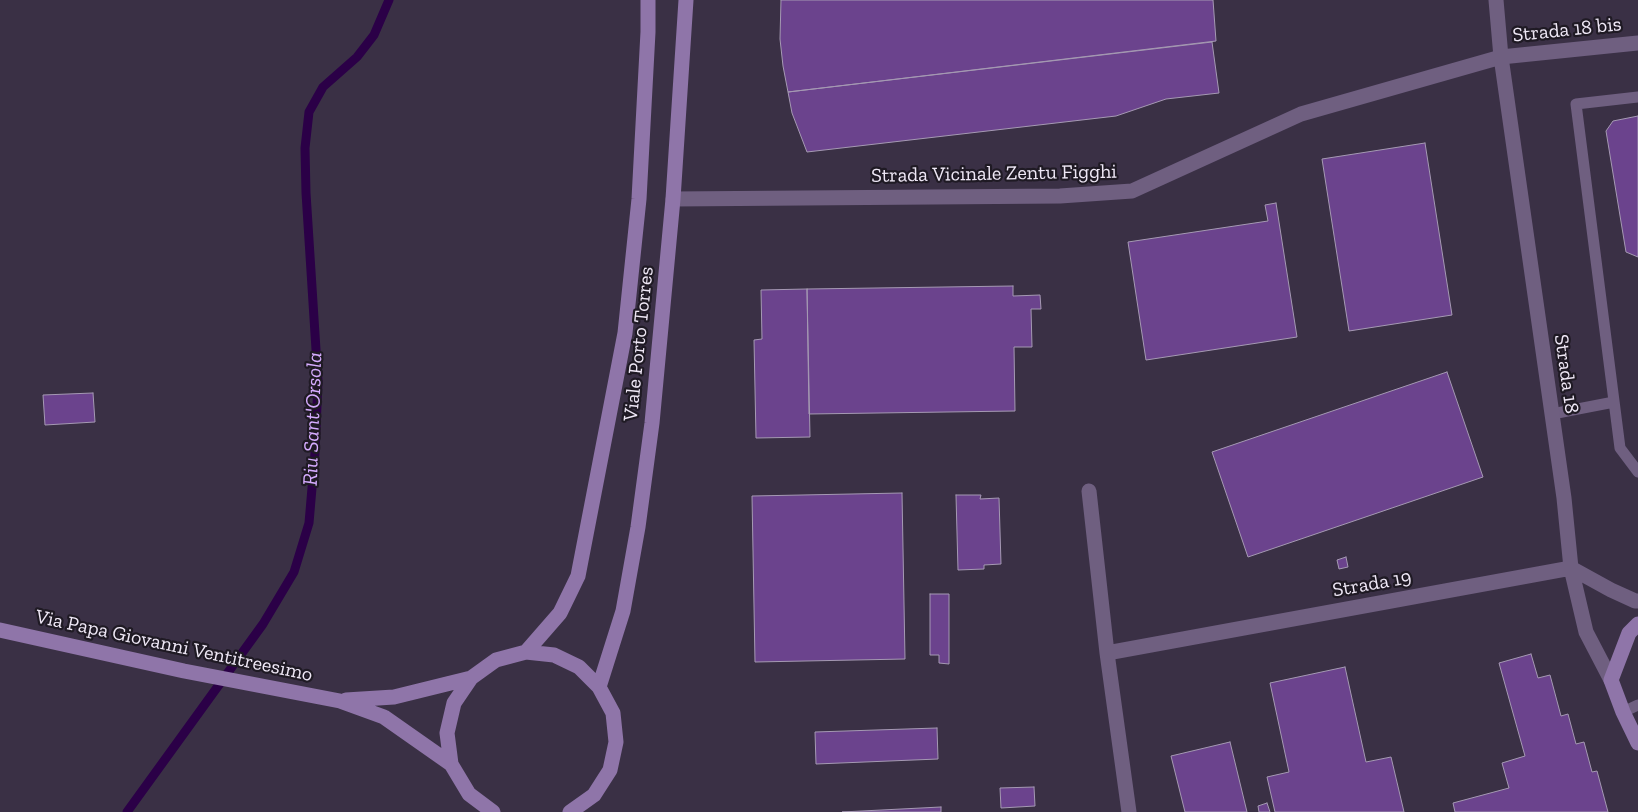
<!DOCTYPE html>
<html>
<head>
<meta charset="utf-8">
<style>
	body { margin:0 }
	canvas { display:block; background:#3a3045 }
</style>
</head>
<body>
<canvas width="1638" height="812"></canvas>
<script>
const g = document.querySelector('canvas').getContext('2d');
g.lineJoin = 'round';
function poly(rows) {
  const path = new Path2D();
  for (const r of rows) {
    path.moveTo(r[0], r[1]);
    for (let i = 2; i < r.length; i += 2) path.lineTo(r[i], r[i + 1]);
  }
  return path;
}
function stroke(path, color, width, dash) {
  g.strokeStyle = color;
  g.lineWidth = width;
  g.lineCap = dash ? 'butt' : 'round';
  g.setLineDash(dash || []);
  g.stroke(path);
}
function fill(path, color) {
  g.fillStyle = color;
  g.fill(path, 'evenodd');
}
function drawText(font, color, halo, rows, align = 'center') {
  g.font = font + ' "Zilla Slab",serif';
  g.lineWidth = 4.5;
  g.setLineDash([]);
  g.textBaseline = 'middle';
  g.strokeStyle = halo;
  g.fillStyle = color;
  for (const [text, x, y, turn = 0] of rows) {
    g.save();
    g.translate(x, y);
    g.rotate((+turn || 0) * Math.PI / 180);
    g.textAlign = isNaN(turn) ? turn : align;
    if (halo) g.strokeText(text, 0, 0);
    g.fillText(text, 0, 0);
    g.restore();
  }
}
const stream = poly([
	[127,812,263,624,294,572,309,523,315,453,318,381,306,193,305,148,309,112,323,87,357,57,374,35,389,0]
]);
const building = poly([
	[781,0,1213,0,1216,41,788,92,783,66,780,39,781,0],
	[1212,42,1219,93,1166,99,1116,116,807,152,792,113,788,92,1212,42],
	[1638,116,1638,257,1626,252,1606,131,1613,121,1638,116],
	[1425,143,1452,315,1349,331,1322,159,1425,143],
	[1276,203,1297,337,1146,360,1128,242,1268,221,1265,205,1276,203],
	[1013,286,1013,296,1040,295,1041,309,1031,309,1032,347,1014,347,1015,411,809,414,807,289,1013,286],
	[807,289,810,437,756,438,754,340,762,339,761,290,807,289],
	[1447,372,1483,477,1248,557,1212,452,1447,372],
	[93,393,95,422,45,425,43,395,93,393],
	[902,493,905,659,755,662,752,496,902,493],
	[956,495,981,495,980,499,999,498,1001,564,984,565,984,569,958,570,956,495],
	[1346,557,1348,567,1339,569,1337,560,1346,557],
	[930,594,949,594,949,664,939,663,939,655,930,655,930,594],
	[1531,654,1538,678,1550,675,1561,716,1568,714,1576,744,1584,742,1592,772,1597,771,1608,812,1455,812,1453,803,1509,788,1502,763,1525,756,1499,663,1531,654],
	[1345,667,1366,762,1391,757,1404,812,1275,812,1267,777,1289,772,1270,683,1345,667],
	[937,728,938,759,816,764,815,732,937,728],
	[1230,742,1247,812,1185,812,1171,756,1230,742],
	[1034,787,1035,806,1001,808,1000,788,1034,787],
	[1267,803,1270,812,1259,812,1258,806,1267,803],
	[941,807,941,812,842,812,941,807]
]);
const lane = poly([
	[1638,97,1576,104,1620,448,1638,472],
	[1552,414,1614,402],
	[1623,712,1638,705]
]);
const street = poly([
	[1496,0,1501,57,1564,498,1571,568,1586,632,1611,680],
	[673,199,1060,196,1132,191,1301,114,1501,57,1638,43],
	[1089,491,1107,653,1129,812],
	[1107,653,1571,568,1611,590,1635,601,1638,601]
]);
const secondary = poly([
	[1638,624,1629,633,1611,680,1623,712,1638,743],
	[0,630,184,671,340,701,384,717,451,764],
	[526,652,560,613,578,576,625,333,639,199,648,32,648,0],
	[599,687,623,611,638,527,652,423,673,199,686,0],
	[346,700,394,697,471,678],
	[493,812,469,794,451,764,447,733,454,703,471,678,496,660,526,652,554,655,579,667,599,687,613,713,616,742,610,770,594,795,570,812]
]);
const streetNames = [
	["Strada 18 bis",1567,30,-6],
	["Strada Vicinale Zentu Figghi",994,174,-1],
	["Viale Porto Torres",639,344,-84],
	["Strada 18",1566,374,82],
	["Strada 19",1372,584,-10],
	["Via Papa Giovanni Ventitreesimo",174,646,12]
];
const waterNames = [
	["Riu Sant'Orsola",313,419,-88]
];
stroke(stream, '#2b0047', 9);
fill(building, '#6b438d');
stroke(building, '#a599b3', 1);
stroke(lane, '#6f5f80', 11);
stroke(street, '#6f5f80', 15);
stroke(secondary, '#8f75a9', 15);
drawText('20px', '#efe8f6', '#1f1a24', streetNames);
drawText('italic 21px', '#d6acff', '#1f1a24', waterNames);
</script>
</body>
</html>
